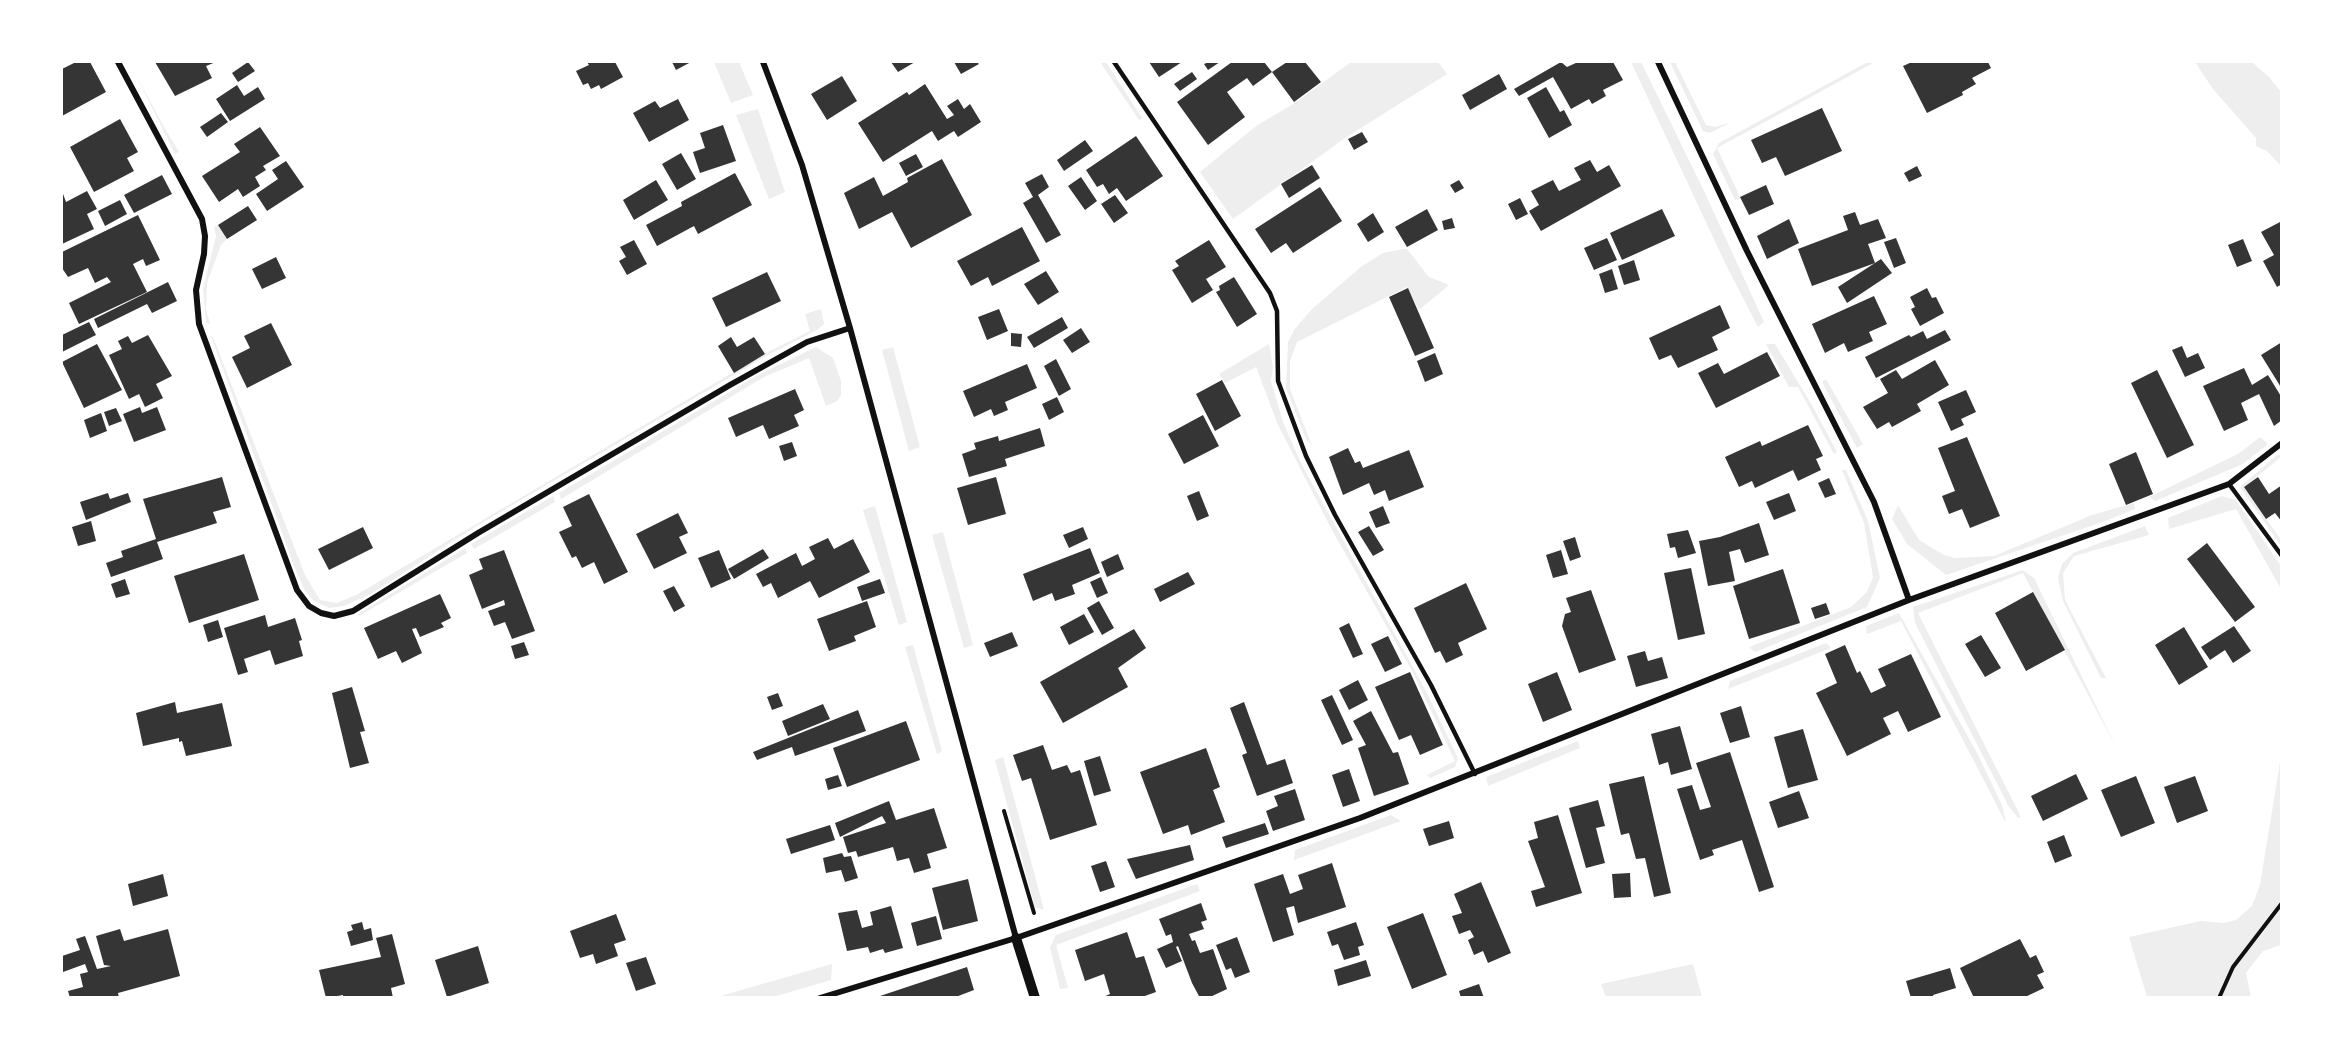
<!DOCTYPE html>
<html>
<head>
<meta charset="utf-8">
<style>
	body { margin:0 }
	#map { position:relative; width:2343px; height:1059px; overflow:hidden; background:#fff; font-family:Mulish,sans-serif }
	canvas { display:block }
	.frame { position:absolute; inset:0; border:63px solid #fff; pointer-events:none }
</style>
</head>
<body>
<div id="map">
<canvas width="2343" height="1059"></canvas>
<div class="frame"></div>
</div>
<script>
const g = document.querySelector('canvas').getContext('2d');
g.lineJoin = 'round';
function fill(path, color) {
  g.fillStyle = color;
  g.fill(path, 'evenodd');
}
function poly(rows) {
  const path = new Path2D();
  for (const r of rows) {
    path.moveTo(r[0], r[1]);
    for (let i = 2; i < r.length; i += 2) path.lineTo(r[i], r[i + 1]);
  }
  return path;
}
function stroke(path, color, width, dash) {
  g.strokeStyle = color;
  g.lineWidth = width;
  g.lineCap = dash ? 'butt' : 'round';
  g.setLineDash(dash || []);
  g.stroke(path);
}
const green = poly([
	[714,62,739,62,753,95,731,103],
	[1100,62,1106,62,1142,118,1139,120],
	[1351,62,1438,62,1447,74,1345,138,1233,219,1200,172,1256,126,1295,103],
	[1631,62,1641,62,1704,191,1764,322,1758,327,1726,265],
	[1670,62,1675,62,1706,125,1715,127,1729,123,1848,62,1710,133,1703,131],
	[1875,62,1717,148,1741,199,1735,200,1713,154,1719,143,1866,63],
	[2195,62,2252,62,2269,77,2281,92,2281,166,2267,151,2256,146,2256,138,2213,89],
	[135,73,164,127,179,152,175,154],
	[758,109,785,192,769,199,736,115],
	[218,225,227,239,221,245,207,283,206,309,210,324,206,322,203,289,216,236,214,227],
	[1403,249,1407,249,1429,277,1449,285,1419,310,1407,287,1297,342,1290,361,1290,389,1312,446,1306,439,1286,388,1288,342,1294,330,1312,309,1362,266,1383,253],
	[821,309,824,324,817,330,768,355,475,527,371,594,344,606,329,608,314,601,305,591,294,566,211,336,213,337,305,575,320,600,337,603,356,595,766,353,810,331,805,314],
	[1269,344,1273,367,1271,381,1283,422,1302,465,1426,691,1458,758,1455,767,1430,778,1427,775,1455,761,1412,671,1332,530,1278,425,1256,367,1225,383,1219,374],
	[1766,344,1775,344,1813,407,1837,452,1834,454,1798,387,1789,387],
	[816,347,833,358,841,381,841,395,837,401,826,406,809,358,764,377,561,499,559,493,758,375],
	[893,347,920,447,909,451,882,350],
	[1826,379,1863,444,1857,448,1822,382],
	[2260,437,2268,444,2243,464,2155,501,2149,497,2238,454],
	[2278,454,2281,457,2244,487,2281,540,2281,546,2240,487],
	[1842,470,1846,470,1868,521,1880,578,1867,607,1755,652,1749,647,1851,607,1867,592,1873,577,1864,523],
	[553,496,555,502,474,549,471,544],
	[2222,496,2236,500,2281,566,2281,589,2236,509,2169,529,2168,518],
	[2134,503,2135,509,2103,522,1946,575,1907,544,1892,519,1898,505,1919,540,1944,555,1955,558,1994,556,2092,515],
	[875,506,907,622,899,625,863,510],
	[2145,526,2149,535,2074,556,2063,573,2065,600,2106,678,2101,678,2063,601,2058,578,2062,564,2073,553],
	[943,532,973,645,964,648,932,535],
	[465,548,467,553,359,616,358,614],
	[2023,570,2034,578,2116,747,2023,573,1918,613,2021,817,2018,818,2009,807,1915,623,1913,607],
	[1899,613,1976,751,2002,805,2006,823,1901,621,1867,634,1866,626],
	[1826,643,1831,648,1728,689,1730,681],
	[913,645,942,751,937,754,905,647],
	[1578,741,1580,748,1488,786,1486,777],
	[2281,756,2281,900,2232,966,2217,997,2147,997,2129,937,2201,921,2223,923,2236,920,2252,906,2260,885],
	[1003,757,1044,910,1035,907,995,760],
	[1391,815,1401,821,1294,860,1295,850],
	[1197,884,1200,891,1056,945,1068,988,1060,989,1050,947,1056,935],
	[2281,906,2281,945,2263,951,2246,973,2251,997,2220,998,2237,963,2262,934],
	[832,964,831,980,773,997,717,997],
	[1693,964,1702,997,1606,997,1601,984]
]);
const building = poly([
	[76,62,90,62,106,92,62,116,62,69],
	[155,62,216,62,206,66,212,78,175,96],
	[248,62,255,71,238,82,232,73],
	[587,62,615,62,623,77,601,89,599,85,591,89,588,83,583,85,576,71,589,65],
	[672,62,691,62,676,70],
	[891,62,915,62,898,72],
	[954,62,977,62,979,64,961,74],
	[1149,62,1182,62,1159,77],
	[1209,62,1220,62,1208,70,1204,64],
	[1232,62,1264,62,1272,72,1253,86,1247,78,1227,92,1245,117,1208,145,1177,102],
	[1287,62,1305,62,1321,82,1294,102,1272,72],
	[1561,62,1567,67,1578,62,1613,62,1623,80,1603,90,1606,96,1592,104,1589,99,1571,109,1553,77,1519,96,1514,89],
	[1912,62,1988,62,1991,68,1972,78,1976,84,1962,92,1963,95,1927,113,1903,66],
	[1192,72,1197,79,1180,91,1174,84],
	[1499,74,1507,89,1470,110,1462,95],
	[842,76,857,101,827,120,811,94],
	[925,84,947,119,954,115,947,106,958,99,964,109,970,104,981,122,958,137,954,131,938,141,932,131,883,162,858,123,907,92,909,95],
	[237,85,244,96,258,87,265,99,230,121,216,99],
	[1546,87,1560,112,1564,110,1572,125,1549,138,1527,98],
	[678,99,689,120,649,142,633,113,655,101,660,108],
	[1822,108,1842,151,1785,176,1776,157,1762,163,1751,140],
	[221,113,228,122,207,137,200,127],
	[120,119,138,152,127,158,134,171,94,192,70,147],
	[723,125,736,161,700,173,693,152,705,148,700,133],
	[260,127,280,156,263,166,266,170,255,177,260,186,243,197,238,189,219,202,202,176,240,152,234,144],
	[1362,132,1368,142,1354,150,1348,139],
	[1136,136,1163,176,1126,201,1117,188,1109,194,1103,184,1097,187,1086,170],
	[1085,140,1093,151,1064,171,1057,160],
	[681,153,696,179,677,190,662,164],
	[916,154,923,167,906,176,899,163],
	[942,159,972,215,911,248,892,212,859,229,844,193,874,177,883,196,908,182,907,178],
	[1590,160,1597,172,1609,165,1621,186,1541,231,1529,211,1539,205,1531,191,1553,180,1559,191,1581,180,1574,168],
	[286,161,304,187,267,211,256,194,278,179,272,170],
	[1312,165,1320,178,1289,198,1281,184],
	[1917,166,1922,176,1909,182,1904,173],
	[735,173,752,205,698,234,694,226,657,246,646,225,682,206,681,202],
	[1042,174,1049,187,1038,195,1061,235,1046,243,1023,203,1033,197,1025,183],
	[162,175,172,194,134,213,124,195],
	[1081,177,1097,201,1085,210,1068,186],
	[656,180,668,200,634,220,623,200],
	[1459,180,1464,188,1455,193,1450,185],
	[1766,185,1774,204,1749,215,1740,197],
	[1320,187,1342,221,1293,253,1286,243,1271,253,1255,229],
	[62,191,66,202,87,191,97,209,87,214,94,229,62,244],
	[1115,195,1128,213,1114,223,1101,204],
	[1520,198,1528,214,1516,220,1508,204],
	[120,200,127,214,105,226,98,211],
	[248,206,257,220,227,239,218,225],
	[1427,209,1438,230,1407,247,1395,227],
	[1662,209,1675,236,1622,260,1610,233],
	[1855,212,1860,225,1878,219,1886,238,1868,244,1875,263,1812,286,1798,249,1848,230,1843,216],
	[1373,213,1384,232,1368,242,1357,224],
	[138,215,160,260,146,266,143,259,133,264,147,292,79,324,69,303,111,282,107,277,95,283,88,268,68,277,62,268,62,252],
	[1452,218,1455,228,1444,230,1442,221],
	[1789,219,1799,243,1767,259,1757,236],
	[2282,221,2282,284,2277,287,2263,261,2274,255,2261,232],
	[1022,227,1040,261,992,286,988,277,971,286,957,261],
	[1607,238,1617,260,1594,270,1584,248],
	[1896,238,1906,263,1894,268,1884,242],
	[2243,239,2252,261,2237,267,2228,245],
	[634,240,647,264,627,275,619,261,626,257,620,247],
	[1209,240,1226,267,1206,279,1213,290,1192,303,1172,270,1179,266,1175,261],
	[276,257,286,278,262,289,252,269],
	[1881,259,1892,273,1847,303,1838,287],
	[1634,260,1640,280,1624,285,1618,266],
	[1612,269,1618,289,1605,293,1599,274],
	[1046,271,1059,292,1038,305,1024,284],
	[767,272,781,301,726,327,712,298],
	[1234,277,1257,314,1237,327,1216,292,1220,290,1219,286],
	[168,282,177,301,152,313,147,304,98,328,94,319],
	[1408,288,1434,348,1415,356,1389,297],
	[1927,288,1932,298,1936,297,1944,313,1920,326,1911,309,1915,307,1910,297],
	[1874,296,1887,324,1869,332,1873,341,1848,352,1844,343,1825,353,1812,324],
	[1720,305,1730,328,1712,337,1718,350,1678,368,1671,355,1659,360,1649,338],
	[999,309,1008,331,987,340,978,317],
	[1062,317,1068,328,1034,348,1027,337],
	[89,322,96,335,62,352,62,335],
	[271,323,292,365,247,388,232,357,250,348,244,336],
	[1081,328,1090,342,1072,353,1063,340],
	[1945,330,1951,340,1876,378,1865,357,1909,335,1911,337,1923,331,1927,339],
	[1011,333,1022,334,1021,347,1011,346],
	[148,335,172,376,156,384,163,398,145,407,139,394,129,399,109,355,122,349,118,341,128,336,132,343],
	[731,337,737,347,754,337,765,354,734,373,718,346],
	[2282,342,2282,389,2261,355],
	[97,344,122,390,84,408,62,362],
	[2182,346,2187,358,2198,353,2205,368,2185,377,2172,350],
	[1767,352,1780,376,1716,408,1698,373,1718,363,1724,374],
	[1435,353,1443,374,1425,382,1417,361],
	[1056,359,1071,389,1059,396,1044,366],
	[1935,360,1949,385,1917,404,1921,411,1892,427,1889,422,1877,429,1863,407,1888,393,1880,379,1896,370,1902,379],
	[1027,364,1037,388,1005,402,1008,410,994,416,991,409,974,417,963,391],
	[2244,368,2252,385,2268,375,2282,398,2282,420,2274,426,2259,394,2241,403,2248,420,2224,431,2203,386],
	[2157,370,2194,445,2167,458,2131,383],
	[1222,380,1241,416,1215,431,1196,394],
	[795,389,804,410,794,415,799,426,769,439,763,425,736,437,728,418],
	[1966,390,1976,412,1961,419,1964,425,1951,431,1938,402],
	[1057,397,1064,412,1049,420,1042,404],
	[140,407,142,413,157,407,166,430,134,442,123,414],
	[116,408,122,421,109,426,104,412],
	[101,413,107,431,90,438,84,420],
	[1203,415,1219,446,1184,464,1168,434],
	[1808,425,1823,456,1816,459,1821,470,1798,481,1793,470,1755,488,1752,481,1739,487,1725,457,1760,441,1762,446],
	[1040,428,1045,446,1005,459,1007,466,969,477,962,454,976,449,974,443,998,436,999,441],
	[1967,437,2000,516,1970,528,1962,509,1949,514,1942,496,1955,491,1938,448],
	[792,442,797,456,784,461,779,446],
	[1348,448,1355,463,1360,461,1363,468,1409,450,1424,487,1389,501,1385,490,1374,495,1369,483,1343,495,1329,457],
	[2136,452,2153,494,2126,505,2109,464],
	[222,477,231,507,213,512,217,523,157,542,163,559,111,577,106,563,123,557,121,551,156,539,143,499],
	[996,477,1006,514,968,525,957,488],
	[2258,477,2269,494,2282,485,2282,522,2275,513,2266,519,2244,487],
	[1829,478,1836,494,1825,498,1818,483],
	[1199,491,1209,516,1197,521,1187,496],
	[108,493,110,499,128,493,131,502,86,520,80,502],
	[1789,493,1796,511,1774,520,1766,502],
	[589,494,628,572,604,584,594,562,582,568,576,556,572,558,559,532,572,526,563,507],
	[1383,506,1390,523,1376,528,1369,512],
	[678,513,688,533,679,537,687,553,654,569,636,534],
	[91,521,96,541,78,546,72,527],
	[1759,523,1769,555,1745,563,1740,549,1729,552,1735,581,1708,586,1699,541,1720,537],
	[1369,526,1384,550,1373,556,1358,532],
	[363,527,373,548,329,570,318,549],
	[1083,527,1088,539,1069,548,1063,535],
	[1688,530,1696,553,1678,558,1675,547,1670,548,1667,534],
	[1575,537,1581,557,1570,561,1563,541],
	[828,538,834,549,853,539,870,572,819,598,810,581,778,598,771,583,763,587,756,574,796,553,802,566,815,559,809,547],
	[2207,543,2255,607,2235,622,2187,559],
	[1090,548,1100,573,1072,585,1075,594,1055,601,1052,593,1033,601,1023,574],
	[763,549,769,558,734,579,728,569],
	[504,550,535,631,512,639,505,622,494,626,488,611,505,605,504,600,482,609,469,575,483,569,479,559],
	[719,550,731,579,711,588,698,558],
	[1561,550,1568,574,1553,578,1546,555],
	[244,554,259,600,189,623,174,576],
	[1118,554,1124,569,1107,577,1101,562],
	[1691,568,1705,634,1678,640,1664,573],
	[1783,569,1800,623,1749,639,1733,586],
	[1188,572,1195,584,1160,602,1154,589],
	[1101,577,1108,593,1097,598,1090,582],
	[125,579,130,594,116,598,111,584],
	[880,579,885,593,862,601,857,587],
	[1466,583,1487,629,1458,643,1463,655,1446,663,1440,651,1435,653,1414,608],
	[674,586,685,606,674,612,663,591],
	[1591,590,1616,660,1579,673,1562,626,1565,614,1571,612,1566,598],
	[2033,592,2065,650,2026,671,1995,613],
	[440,594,451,618,441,623,444,627,420,637,416,628,412,629,422,653,402,663,396,651,378,659,364,628],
	[867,601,876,627,854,636,856,641,829,651,817,619],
	[1099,601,1114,628,1102,635,1087,608],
	[1826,603,1830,614,1815,619,1811,608],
	[1084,614,1094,632,1069,645,1060,627],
	[265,615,268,627,295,618,302,640,299,641,303,656,275,665,270,650,244,659,248,672,238,675,224,628],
	[218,620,223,637,208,642,203,625],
	[1349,623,1363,654,1353,658,1339,628],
	[2234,626,2251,651,2233,663,2225,650,2210,660,2201,647],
	[2184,627,2208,667,2179,685,2155,645],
	[1134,629,1146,648,1118,668,1128,687,1063,723,1040,682],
	[1012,632,1018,646,990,657,984,643],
	[1981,635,2001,668,1985,677,1965,644],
	[1388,636,1402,664,1385,672,1371,644],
	[524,642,529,655,515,659,511,646],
	[1845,645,1857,673,1860,671,1871,693,1886,686,1878,669,1911,654,1941,717,1908,732,1898,711,1883,718,1891,734,1847,756,1816,693,1837,683,1825,654],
	[1645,651,1648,661,1662,657,1668,678,1636,687,1627,656],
	[1410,672,1443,745,1420,755,1411,735,1399,740,1375,687],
	[1557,672,1572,710,1543,722,1528,684],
	[1358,680,1368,700,1349,710,1339,690],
	[352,687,365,731,360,732,369,763,350,768,332,693],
	[778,693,783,706,772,710,767,697],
	[1332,695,1353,740,1342,745,1321,700],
	[175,702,177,713,222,703,232,746,186,756,182,741,179,742,179,738,143,746,136,713],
	[1244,702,1267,765,1285,759,1293,783,1257,796,1242,755,1247,753,1230,708],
	[823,704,830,719,788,736,782,721],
	[1741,706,1750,737,1730,743,1720,713],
	[858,710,866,731,795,756,792,747,757,760,753,752],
	[1371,711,1393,753,1398,752,1409,784,1374,796,1358,748,1366,745,1353,721],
	[906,721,920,760,847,787,833,748],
	[1680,726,1692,769,1671,775,1668,762,1659,765,1651,734],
	[1803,729,1818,780,1788,788,1774,737],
	[1043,745,1052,770,1067,765,1071,773,1080,770,1097,825,1050,840,1031,778,1022,781,1013,755],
	[1206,748,1220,787,1213,790,1225,822,1191,835,1188,825,1163,834,1140,772],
	[1730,752,1774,887,1759,892,1742,840,1712,850,1714,855,1700,860,1677,789,1692,785,1700,810,1711,807,1696,763],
	[1100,756,1111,791,1094,796,1084,761],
	[1349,769,1360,801,1343,807,1332,775],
	[2076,774,2088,799,2043,821,2031,796],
	[838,775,842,786,828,790,825,779],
	[1644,776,1671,893,1654,897,1645,858,1636,859,1629,833,1621,835,1609,784],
	[2136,776,2155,823,2121,837,2101,790],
	[2195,776,2208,811,2177,823,2164,787],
	[1295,789,1305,820,1273,831,1266,811,1278,806,1274,796],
	[1799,791,1809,818,1778,828,1769,802],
	[1598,800,1605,826,1596,828,1605,863,1586,868,1569,808],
	[889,801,896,820,934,808,947,848,927,854,931,868,914,873,909,858,897,861,893,847,858,857,856,851,848,853,843,837,886,823,882,816,840,837,835,823],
	[1558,815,1582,893,1536,907,1531,891,1545,887,1528,841,1538,838,1534,822],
	[1449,821,1454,838,1429,846,1423,829],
	[1265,823,1269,834,1226,848,1222,837],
	[830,825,835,840,791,854,786,839],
	[2064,835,2072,856,2055,863,2047,842],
	[1190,845,1194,860,1136,879,1127,859],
	[842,853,844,857,851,856,858,878,845,882,841,870,826,873,823,858],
	[1106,861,1115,887,1100,892,1091,866],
	[1332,863,1346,907,1298,923,1294,906,1286,908,1294,935,1273,942,1254,884,1283,874,1290,894,1303,889,1298,875],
	[1630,873,1631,897,1614,898,1612,874],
	[163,874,168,896,133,906,128,884],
	[968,879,978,921,943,930,932,888],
	[1481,882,1511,953,1488,963,1483,951,1474,955,1468,940,1474,937,1470,930,1459,934,1452,916,1462,913,1454,894],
	[1201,903,1207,920,1201,922,1204,929,1189,934,1192,941,1195,940,1200,953,1213,949,1227,989,1208,998,1200,998,1192,983,1178,946,1176,947,1182,961,1166,968,1157,949,1173,942,1171,934,1166,936,1159,919],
	[891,906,903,948,885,953,883,949,870,953,868,947,847,951,838,913,857,910,862,928,873,925,870,912],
	[1423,913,1447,975,1412,989,1387,927],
	[616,914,626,940,614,944,618,956,596,964,593,954,580,958,570,931],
	[936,916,942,939,917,946,911,923],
	[362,922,364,930,371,928,373,940,351,946,347,932,353,930,351,925],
	[1356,922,1364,945,1358,947,1360,955,1344,960,1338,944,1332,946,1327,932],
	[120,929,124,941,168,929,180,976,118,993,119,998,70,998,68,991,83,987,80,974,88,972,85,964,63,972,62,956,80,950,76,939,85,936,97,969,111,966,104,965,96,936],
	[1127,932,1136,958,1144,956,1156,992,1139,998,1101,998,1110,994,1104,974,1085,981,1075,950],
	[392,934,405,984,391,988,393,998,343,998,343,995,326,998,319,970,381,957,376,938],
	[1237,937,1250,972,1235,978,1231,968,1226,970,1216,945],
	[2020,939,2030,958,2036,955,2044,972,2037,975,2044,988,2023,998,1974,998,1960,968],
	[478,946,489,983,447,997,435,960],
	[646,957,656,984,636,991,626,963],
	[1366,960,1371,976,1338,986,1334,970],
	[967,967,974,990,953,998,874,998],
	[1950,968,1956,988,1933,995,1934,998,1911,998,1906,981],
	[1479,984,1484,998,1461,998,1459,991]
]);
const path = poly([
	[1004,811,1034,913],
	[2219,998,2233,967,2282,903]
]);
const service = poly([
	[1114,62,1270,293,1277,311,1278,381,1306,456,1335,515,1431,685,1475,774],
	[2229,484,2282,556]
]);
const minor = poly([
	[118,62,202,219,205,236,204,254,196,290,199,324,297,590,309,606,321,613,334,616,353,611,478,533,730,385,807,342,850,328],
	[763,62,802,165,850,328,1016,938],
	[1658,62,1747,251,1874,502,1909,600],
	[820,998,1016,938,1360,818,1909,600,2229,484,2282,443]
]);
const tertiary = poly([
	[1016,938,1035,998]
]);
fill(green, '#eee');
fill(building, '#353535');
stroke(path, '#111', 4);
stroke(service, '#111', 4.5);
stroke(minor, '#111', 6);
stroke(tertiary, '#111', 10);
</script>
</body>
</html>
